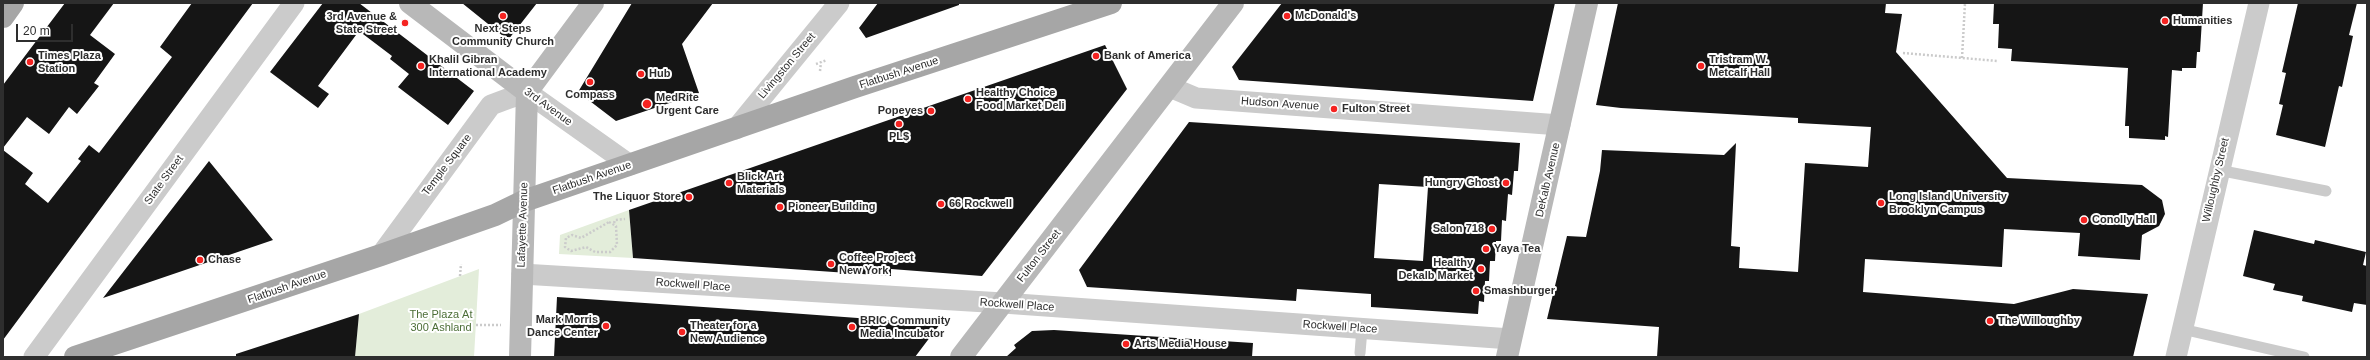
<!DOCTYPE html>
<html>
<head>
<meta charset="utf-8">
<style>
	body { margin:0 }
	#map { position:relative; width:2370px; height:360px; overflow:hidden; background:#fff; font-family:Helvetica,sans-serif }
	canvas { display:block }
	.frame { position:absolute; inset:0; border:4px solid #2e2e2e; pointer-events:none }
	.scale { position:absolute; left:16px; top:24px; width:57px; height:18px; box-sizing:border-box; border:2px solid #2e2e2e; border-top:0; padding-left:5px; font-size:12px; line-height:14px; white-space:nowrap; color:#2e2e2e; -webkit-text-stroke:3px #fff; paint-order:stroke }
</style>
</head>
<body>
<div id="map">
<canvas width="2370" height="360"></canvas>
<div class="frame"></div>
<div class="scale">20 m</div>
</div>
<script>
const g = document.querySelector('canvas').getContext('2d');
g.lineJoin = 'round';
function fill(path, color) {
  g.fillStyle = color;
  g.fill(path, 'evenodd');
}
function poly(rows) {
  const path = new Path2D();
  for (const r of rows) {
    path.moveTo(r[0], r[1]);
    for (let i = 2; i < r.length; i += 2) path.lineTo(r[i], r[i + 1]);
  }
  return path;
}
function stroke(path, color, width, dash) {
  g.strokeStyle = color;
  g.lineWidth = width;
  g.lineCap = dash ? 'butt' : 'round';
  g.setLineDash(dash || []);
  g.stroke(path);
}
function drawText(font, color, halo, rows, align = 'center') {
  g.font = font + ' Helvetica,sans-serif';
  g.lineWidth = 4;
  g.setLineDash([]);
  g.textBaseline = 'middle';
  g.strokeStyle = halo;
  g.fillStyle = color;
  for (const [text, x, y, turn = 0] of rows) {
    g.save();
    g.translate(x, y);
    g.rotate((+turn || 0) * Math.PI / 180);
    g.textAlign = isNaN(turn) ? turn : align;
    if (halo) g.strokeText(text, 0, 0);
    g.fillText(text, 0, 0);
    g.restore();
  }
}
const green = poly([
	[629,210,633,258,559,254,560,235],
	[479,269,474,357,355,357,359,314]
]);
const building = poly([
	[65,3,114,3,90,35,115,54,94,83,99,86,77,114,69,107,49,134,27,117,3,148,3,85],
	[192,3,253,3,3,340,3,150,33,173,25,184,48,203,81,161,78,159,89,145,99,153,172,57,160,47],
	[323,3,359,3,474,91,448,125,398,87,409,74,390,59,392,56,359,31,318,86,329,94,318,108,270,72],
	[462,3,537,3,508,40],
	[632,3,713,3,682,44,699,93,616,121,578,92],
	[878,3,959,3,959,5,866,38,859,28],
	[1282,3,1555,3,1533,101,1239,80,1232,67],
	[1618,3,1886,3,1885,13,1902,14,1896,52,2007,178,2142,185,2162,200,2165,214,2159,226,2142,235,2140,260,2078,256,2080,233,2004,229,2002,267,1865,259,1863,292,2014,304,2073,289,2148,294,2133,357,1657,357,1659,327,1547,319,1567,236,1586,237,1600,171,1602,150,1724,155,1736,143,1731,246,1740,247,1739,268,1798,272,1805,163,1868,167,1871,127,1798,123,1798,118,1621,108,1596,105],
	[1994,3,2203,3,2200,52,2197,52,2196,68,2182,68,2182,71,2172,70,2168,137,2165,136,2165,140,2129,138,2129,126,2125,126,2128,68,2011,61,2012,49,1998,48,1999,24,1993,24],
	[2298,3,2357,3,2349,35,2353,36,2342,87,2339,86,2325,147,2276,135,2283,105,2279,104,2286,73,2282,72],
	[1105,45,1127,89,982,276,891,269,891,276,633,258,629,210],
	[1189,122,1520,143,1518,171,1514,171,1512,195,1508,194,1506,221,1502,220,1501,241,1496,241,1495,261,1490,261,1489,281,1485,281,1484,302,1479,301,1478,314,1371,307,1371,294,1297,289,1296,301,1087,287,1079,270],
	[1379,184,1428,187,1423,261,1374,258],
	[209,161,273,240,103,298],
	[2254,230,2314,244,2315,240,2366,252,2363,265,2367,266,2367,305,2354,303,2352,312,2302,301,2303,296,2273,290,2275,284,2243,276],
	[557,297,762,311,940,324,915,357,554,357],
	[359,314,355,357,236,357,236,354],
	[1054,330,1253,343,1252,357,1006,357,1016,348,1014,345,1032,331]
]);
const path = poly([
	[1903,53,1998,61],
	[1962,58,1965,3],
	[816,64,827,60],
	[820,71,821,62],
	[609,222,616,226,617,245,610,252,595,252,586,247,571,251,565,247,566,238,572,235,581,238,609,222],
	[614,223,615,220,625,219],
	[460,276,461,264],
	[476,325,501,325]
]);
const lane = poly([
	[2218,170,2326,191],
	[2182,329,2304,357],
	[1360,353,1362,329]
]);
const street = poly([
	[1170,87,1196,98,1560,125],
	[736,129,839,3],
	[381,255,491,105,507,99,527,92,630,165],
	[522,274,1003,303,1511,339],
	[34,357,294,3],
	[2176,357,2259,3]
]);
const secondary = poly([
	[410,3,527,92],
	[527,92,593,3],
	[520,357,527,92],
	[961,357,1233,3],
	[1507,357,1587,3]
]);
const primary = poly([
	[3,17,13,3],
	[75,357,381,255,495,215,524,201,855,87,1111,3]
]);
const markers = [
	[503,16,4,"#f52321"],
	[1287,16,4,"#f52321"],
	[2165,21,4,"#f52321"],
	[405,23,4,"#f52321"],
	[1096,56,4,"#f52321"],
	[30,62,4,"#f52321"],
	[421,66,4,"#f52321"],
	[1701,66,4,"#f52321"],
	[641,74,4,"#f52321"],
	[590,82,4,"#f52321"],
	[968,99,4,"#f52321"],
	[647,104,5,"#f52321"],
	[1334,109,4,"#f52321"],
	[931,111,4,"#f52321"],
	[899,124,4,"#f52321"],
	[729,183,4,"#f52321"],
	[1506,183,4,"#f52321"],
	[689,197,4,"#f52321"],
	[1881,203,4,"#f52321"],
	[941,204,4,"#f52321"],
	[780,207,4,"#f52321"],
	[2084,220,4,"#f52321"],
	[1492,229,4,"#f52321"],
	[1486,249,4,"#f52321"],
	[200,260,4,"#f52321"],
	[831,264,4,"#f52321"],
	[1481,269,4,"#f52321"],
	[1476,291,4,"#f52321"],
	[1990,321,4,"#f52321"],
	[606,326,4,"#f52321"],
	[852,327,4,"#f52321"],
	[682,332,4,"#f52321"],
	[1126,344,4,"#f52321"]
];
const poiNames = [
	["McDonald's",1295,16],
	["3rd Avenue &",397,17,"right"],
	["State Street",397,30,"right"],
	["Humanities",2173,21],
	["Next Steps",503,29,"center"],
	["Community Church",503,42,"center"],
	["Times Plaza",38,56],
	["Station",38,69],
	["Bank of America",1104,56],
	["Khalil Gibran",429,60],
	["International Academy",429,73],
	["Tristram W.",1709,60],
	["Metcalf Hall",1709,73],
	["Hub",649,74],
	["Healthy Choice",976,93],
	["Food Market Deli",976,106],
	["Compass",590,95,"center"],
	["MedRite",656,98],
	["Urgent Care",656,111],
	["Fulton Street",1342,109],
	["Popeyes",923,111,"right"],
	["PL$",899,137,"center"],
	["Blick Art",737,177],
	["Materials",737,190],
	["Hungry Ghost",1498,183,"right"],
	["The Liquor Store",681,197,"right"],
	["Long Island University",1889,197],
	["Brooklyn Campus",1889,210],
	["66 Rockwell",949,204],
	["Pioneer Building",788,207],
	["Conolly Hall",2092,220],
	["Salon 718",1484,229,"right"],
	["Yaya Tea",1494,249],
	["Coffee Project",839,258],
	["New York",839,271],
	["Chase",208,260],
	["Healthy",1473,263,"right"],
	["Dekalb Market",1473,276,"right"],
	["Smashburger",1484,291],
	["Mark Morris",598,320,"right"],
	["Dance Center",598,333,"right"],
	["BRIC Community",860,321],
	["Media Incubator",860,334],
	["The Willoughby",1998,321],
	["Theater for a",690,326],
	["New Audience",690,339],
	["Arts Media House",1134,344]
];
const streetNames = [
	["Livingston Street",787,66,-50],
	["Flatbush Avenue",899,73,-18],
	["Hudson Avenue",1280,104,4],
	["3rd Avenue",548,107,36],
	["Temple Square",447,165,-53],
	["Flatbush Avenue",592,178,-19],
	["State Street",164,180,-54],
	["DeKalb Avenue",1548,180,-77],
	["Willoughby Street",2216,180,-77],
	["Lafayette Avenue",523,225,-88],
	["Fulton Street",1039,256,-52],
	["Rockwell Place",693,285,4],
	["Flatbush Avenue",287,287,-19],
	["Rockwell Place",1017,305,4],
	["Rockwell Place",1340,327,4]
];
const parkNames = [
	["The Plaza At",441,315],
	["300 Ashland",441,328]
];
fill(green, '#e3edda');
fill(building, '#151515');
stroke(path, '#cbcbcb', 2.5, [2, 2]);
stroke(lane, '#cbcbcb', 11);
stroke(street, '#cbcbcb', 21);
stroke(secondary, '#b8b8b8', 22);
stroke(primary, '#a6a6a6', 22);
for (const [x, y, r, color] of markers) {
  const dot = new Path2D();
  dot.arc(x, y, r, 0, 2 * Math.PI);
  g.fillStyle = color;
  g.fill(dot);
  stroke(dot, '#fff', 1.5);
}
drawText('bold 11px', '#2e2e2e', '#fff', poiNames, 'left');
drawText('11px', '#2e2e2e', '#fff', streetNames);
drawText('11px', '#4c6e37', '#fff', parkNames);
</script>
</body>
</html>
